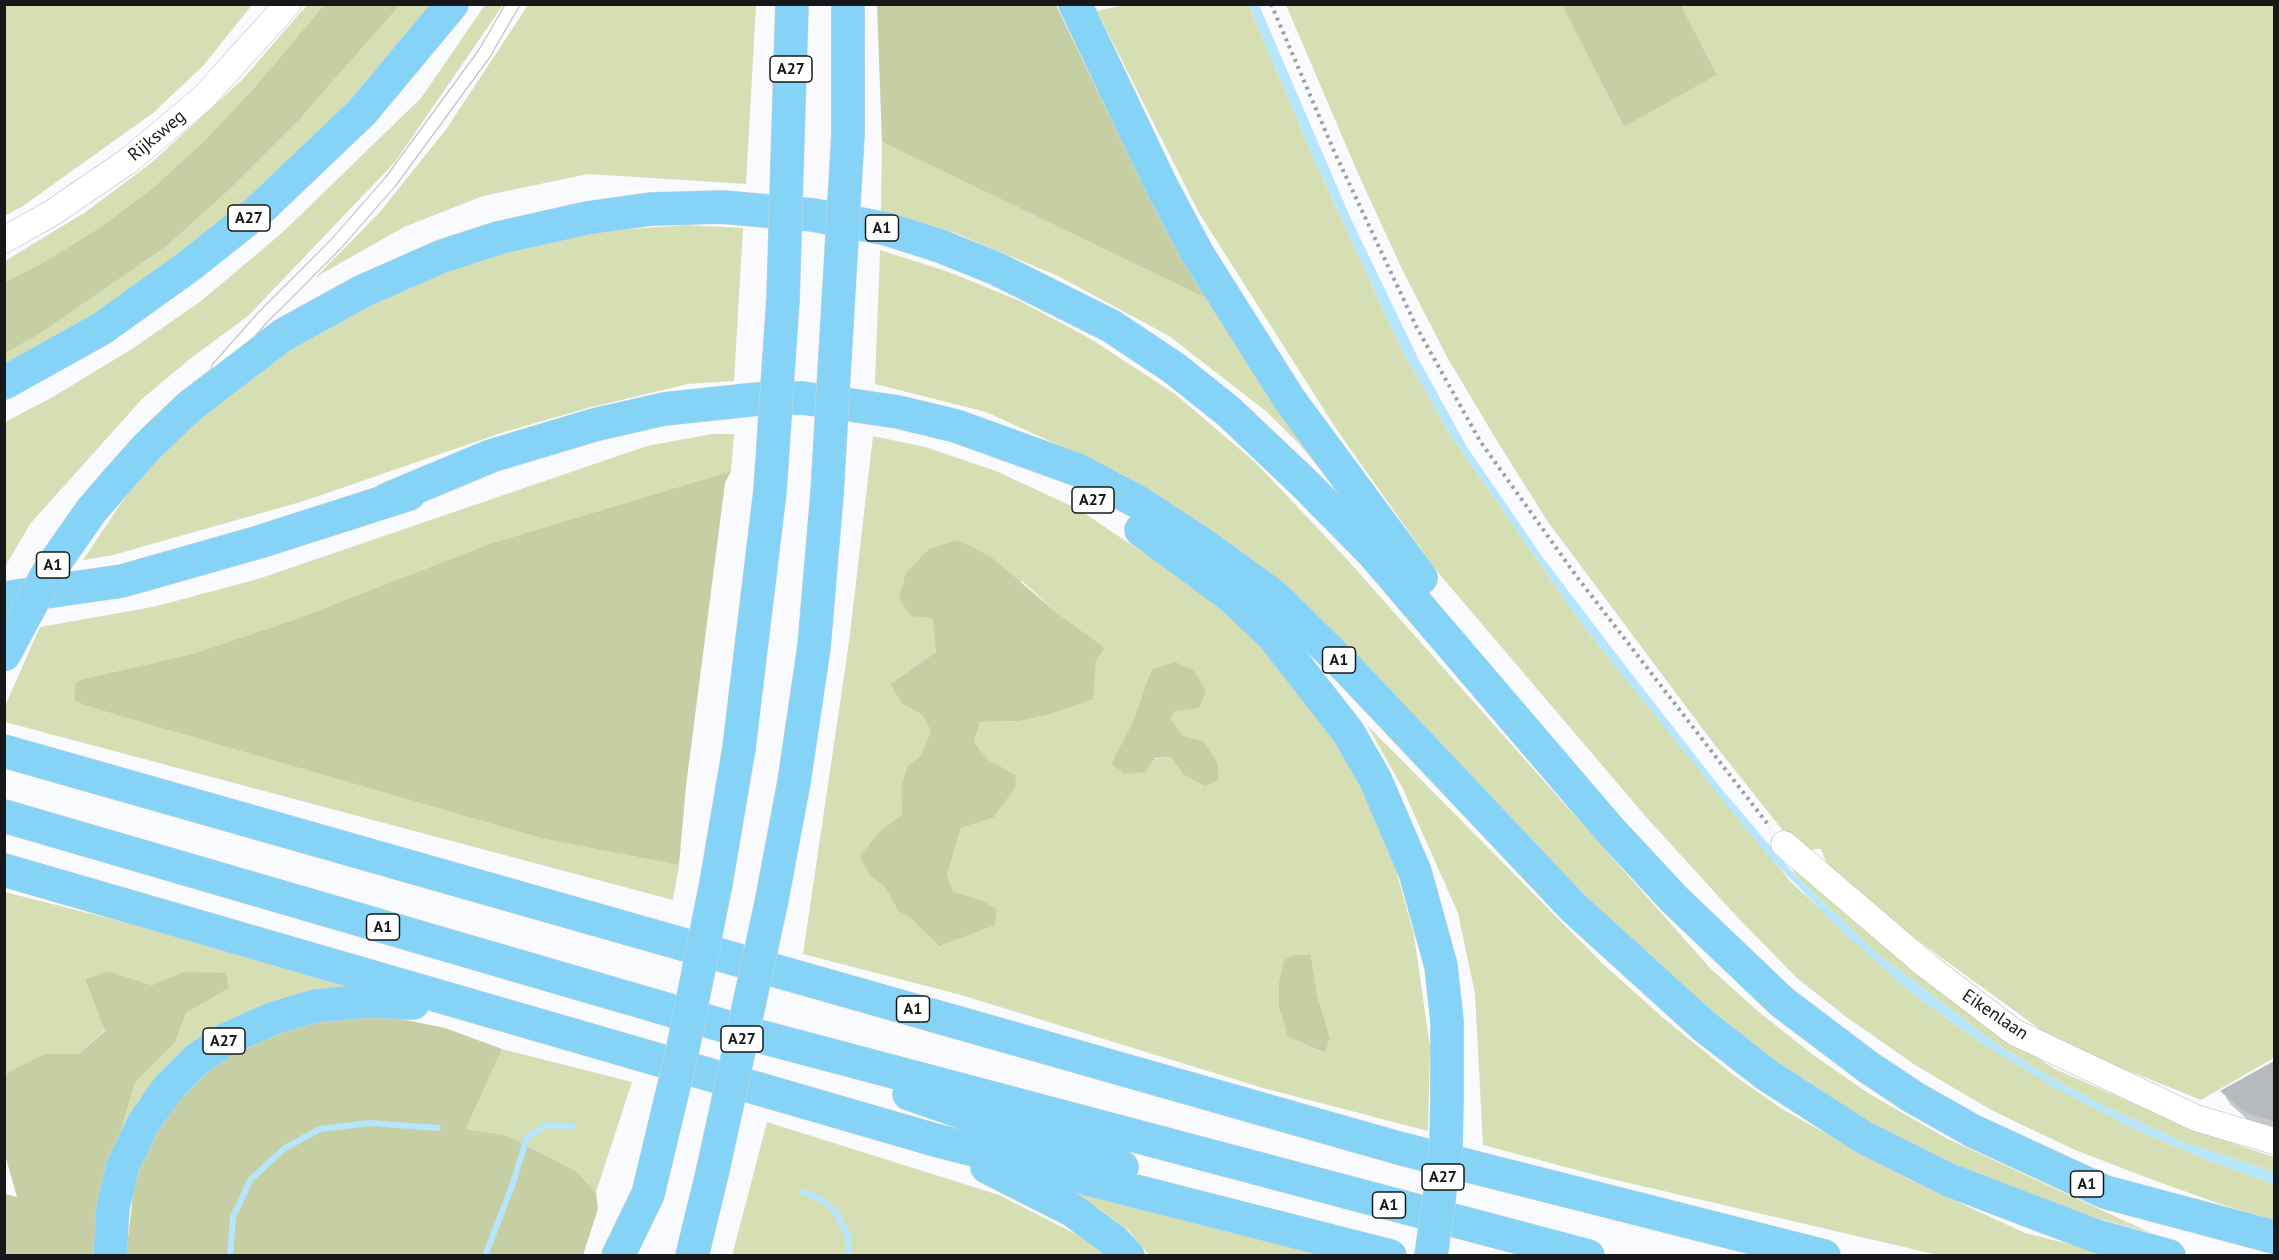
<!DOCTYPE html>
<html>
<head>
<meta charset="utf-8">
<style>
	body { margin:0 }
	#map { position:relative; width:2279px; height:1260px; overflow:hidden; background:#f8fafd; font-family:"PT Sans",sans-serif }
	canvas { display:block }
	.frame { position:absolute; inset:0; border:6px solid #171819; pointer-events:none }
</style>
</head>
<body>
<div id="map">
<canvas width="2279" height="1260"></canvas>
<div class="frame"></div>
</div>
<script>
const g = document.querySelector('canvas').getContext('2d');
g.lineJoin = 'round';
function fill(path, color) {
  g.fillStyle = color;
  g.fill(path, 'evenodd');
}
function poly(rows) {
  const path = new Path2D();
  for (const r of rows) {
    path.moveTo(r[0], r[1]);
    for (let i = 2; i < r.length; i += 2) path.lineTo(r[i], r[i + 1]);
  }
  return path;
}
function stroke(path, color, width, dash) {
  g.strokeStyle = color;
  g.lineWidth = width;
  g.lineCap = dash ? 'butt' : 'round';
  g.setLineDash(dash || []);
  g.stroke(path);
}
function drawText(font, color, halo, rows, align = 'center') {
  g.font = font + ' "PT Sans",sans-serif';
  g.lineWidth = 4.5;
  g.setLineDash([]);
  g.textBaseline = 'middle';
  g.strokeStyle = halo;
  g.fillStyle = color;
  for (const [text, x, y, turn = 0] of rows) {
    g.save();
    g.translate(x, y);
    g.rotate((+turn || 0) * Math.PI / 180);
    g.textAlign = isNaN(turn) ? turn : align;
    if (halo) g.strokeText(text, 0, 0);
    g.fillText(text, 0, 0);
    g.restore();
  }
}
const green = poly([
	[1128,4,1249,5,1312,154,1402,350,1450,434,1584,627,1790,881,1913,994,1980,1042,2132,1128,2213,1162,2274,1184,2274,1220,2223,1205,2156,1181,2075,1150,1993,1111,1915,1065,1845,1016,1798,979,1740,920,1647,818,1435,569,1337,430,1199,213,1097,11],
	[4,5,5,4,252,5,203,66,153,113,23,206,5,216],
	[307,5,324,5,254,88,205,140,155,186,99,228,44,262,5,282,5,261,84,213,150,164,242,80],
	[400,5,442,5,250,206,5,377,5,353,38,335,167,246,230,189,299,120],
	[485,5,503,5,395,162,248,316,191,358,142,399,30,524,5,567,5,422,51,398,132,349,201,301,283,232,421,98],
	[528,5,756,5,746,184,588,174,483,196,404,227,316,277,380,212,447,128],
	[1286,5,1562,5,1624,127,1717,75,1681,5,2274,5,2274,1058,2201,1100,2067,1046,2048,1035,1855,895,1829,870,1821,849,1814,849,1810,854,1795,846,1711,740,1548,522,1497,441,1447,357,1403,271,1360,178],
	[882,142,1218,304,1337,489,1299,444,1267,412,1169,336,1058,276,955,233,881,212],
	[686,225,743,228,734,381,688,384,588,408,504,432,304,501,113,555,83,560,130,490,171,441,251,375,335,322,456,265,568,237,617,230],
	[880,250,949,272,1020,301,1091,339,1175,394,1255,462,1344,556,1711,969,1760,1013,1812,1054,1868,1093,1948,1139,2151,1233,2025,1198,1841,1112,1679,991,1178,510,1122,474,986,412,875,384],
	[712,434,734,434,731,471,489,544,296,619,192,654,83,679,84,705,544,839,679,865,673,900,5,722,5,706,40,627,153,607,258,579,647,446],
	[873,436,925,447,996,471,1078,509,1187,582,1222,601,1317,703,1381,817,1414,935,1430,1047,1428,1131,1263,1088,961,995,803,954,849,642],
	[1022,581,1056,612,1105,648,1096,661,1092,699,1051,714,1020,721,980,722,974,742,986,759,1016,775,993,818,961,828,947,875,952,892,981,900,994,926,939,946,910,918,898,911,884,886,880,831,902,814,901,790,907,766,921,755,931,731,922,715,902,704,890,684,936,652,932,618],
	[1151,670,1175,711,1171,720,1182,737,1183,774,1170,757,1111,764,1134,719],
	[1311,955,1317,994,1330,1038,1324,1053,1288,1037],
	[1367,725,1601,962,1662,1017,1732,1074,1782,1109,1908,1179,2025,1233,2113,1255,1938,1255,1599,1176,1483,1145,1475,994,1458,913,1402,787],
	[1784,850,1992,1030,2055,1069,2196,1131,2274,1157,2274,1172,2185,1143,2106,1107,2048,1076,1992,1041,1873,950,1795,875],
	[5,892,191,939,364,990,327,996,101,1199,135,1083,175,1043,186,1013,228,988,184,972,152,985,108,971,85,981,105,1030,79,1054,44,1054,8,1072,5,1077],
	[502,1049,632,1082,596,1192,576,1171,506,1135,466,1129],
	[767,1122,999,1195,1101,1247,1108,1256,732,1256],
	[1049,1182,1324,1255,1149,1255,1129,1231,1100,1209]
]);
const forest = poly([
	[324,5,400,5,299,120,230,189,167,246,38,335,5,353,5,282,44,262,99,228,155,186,205,140,254,88],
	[877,5,1056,5,1110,117,1218,304,882,142],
	[1562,5,1681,5,1717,75,1624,127],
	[731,471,725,483,686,786,679,865,544,839,124,717,84,705,74,699,76,683,83,679,192,654,296,619,489,544],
	[958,540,991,557,1056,612,1105,648,1096,661,1093,699,1051,714,1020,721,980,722,974,742,987,759,1016,775,1015,788,993,818,961,828,947,875,953,892,981,900,997,909,994,926,939,946,910,918,898,911,884,886,869,874,860,856,880,831,902,814,901,789,907,766,921,755,931,731,922,715,902,704,890,684,936,652,932,618,911,616,899,598,906,573,929,549],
	[1175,662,1193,670,1206,691,1199,708,1175,711,1171,719,1182,736,1203,741,1218,764,1218,780,1205,786,1183,774,1170,757,1155,758,1145,772,1125,774,1111,764,1134,719,1151,670],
	[1294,955,1311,955,1317,994,1330,1038,1325,1053,1288,1037,1279,1007,1279,983,1284,960],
	[108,971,152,985,184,972,226,973,229,988,186,1013,175,1043,135,1083,101,1199,96,1255,7,1255,4,1249,5,1194,17,1197,5,1155,4,1077,8,1072,44,1054,79,1054,105,1031,85,980],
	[376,1014,445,1028,502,1049,466,1129,506,1135,576,1171,596,1192,598,1209,583,1255,126,1256,134,1186,149,1145,163,1118,202,1074,254,1042,296,1025]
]);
const water = poly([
	[1249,5,1259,5,1351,219,1420,362,1467,447,1541,555,1624,664,1720,787,1795,875,1873,950,1992,1041,2048,1076,2106,1107,2185,1143,2274,1172,2274,1184,2213,1162,2132,1128,2050,1085,1980,1042,1913,994,1845,934,1767,855,1584,627,1450,434,1402,350,1312,154]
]);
const shadow = poly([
	[2274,1062,2274,1131,2255,1126,2230,1104,2223,1092]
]);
const stream = poly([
	[803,1192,824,1201,836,1213,848,1236,849,1256],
	[230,1256,233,1217,251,1179,285,1148,320,1129,370,1123,438,1128],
	[485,1256,512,1186,527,1137,547,1125,572,1126]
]);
const building = poly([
	[2274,1061,2274,1121,2246,1113,2220,1091]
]);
const path = poly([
	[1271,4,1334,151,1417,328,1480,441,1577,577,1770,827]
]);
const lane = poly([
	[218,368,263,317,336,244,391,181,484,54,513,4]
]);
const street = poly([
	[4,240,52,213,128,161,203,98,288,4],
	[1784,844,1927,966,2014,1032,2196,1118,2274,1141]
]);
const highway = poly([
	[848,4,848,134],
	[1075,4,1161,185,1197,253,1289,399,1421,578],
	[788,134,792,4],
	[4,383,101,329,189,266,257,212,362,112,452,4],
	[115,483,147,447,190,406,283,335,363,291,440,257,498,238,587,218,651,209,722,207,813,215,887,229,940,246,997,269,1111,326,1174,368,1228,411,1305,484,1373,553,1609,829,1674,899,1782,1002,1868,1067,1913,1097,1973,1131,2105,1192,2274,1237],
	[388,499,491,456,594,425,664,409,758,399,803,398,898,412,956,426,1078,470,1138,502,1204,545,1274,596,1347,668,1574,908,1704,1026,1767,1075,1863,1137,1949,1180,2096,1236,2169,1256],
	[1141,530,1232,597,1273,636,1348,732,1375,779,1415,872,1441,966,1447,1021,1447,1098],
	[4,598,122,581,259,542,409,494],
	[4,751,1402,1149,1824,1256],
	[4,816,762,1037,1588,1256],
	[4,870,935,1140,1390,1256],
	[716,883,739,748,770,491],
	[771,904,794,782,814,647,827,494],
	[909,1094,1122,1167],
	[987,1167,1072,1210,1114,1241,1128,1256],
	[110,1256,113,1207,123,1166,143,1124,168,1088,196,1060,227,1039,274,1018,315,1006,367,1001,413,1003],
	[618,1256,648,1194],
	[692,1256,712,1174]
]);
const highwayBridge = poly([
	[770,491,783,299,788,134],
	[827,494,848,134],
	[4,655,49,571,91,511,115,483],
	[712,1174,771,904],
	[648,1194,683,1048,716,883],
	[1431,1256,1446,1149,1447,1098]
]);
const shields = [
	[791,69,42],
	[249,218,42],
	[882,228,33],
	[1093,500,42],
	[53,565,33],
	[1339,660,33],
	[383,927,33],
	[913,1009,33],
	[742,1039,42],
	[224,1041,42],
	[1443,1177,42],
	[2087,1184,33],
	[1389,1205,33]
];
const shieldNames = [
	["A27",791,69],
	["A27",249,218],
	["A1",882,228],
	["A27",1093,500],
	["A1",53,565],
	["A1",1339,660],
	["A1",383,927],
	["A1",913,1009],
	["A27",742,1039],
	["A27",224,1041],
	["A27",1443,1177],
	["A1",2087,1184],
	["A1",1389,1205]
];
const streetNames = [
	["Rijksweg",157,136,-40],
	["Eikenlaan",1995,1015,34]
];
fill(green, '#d6dfb3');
fill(forest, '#c6cea3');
fill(water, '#b6e5fe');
fill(shadow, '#0003');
stroke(stream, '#b6e5fe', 6);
fill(building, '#b7babc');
stroke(lane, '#b6b9bb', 14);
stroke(street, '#b6b9bb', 27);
stroke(highway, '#d5d5d6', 34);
stroke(path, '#9e9fa1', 4, [3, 4.5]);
stroke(lane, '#fff', 12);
stroke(street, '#fff', 26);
stroke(highway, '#85d3f6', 33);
stroke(highwayBridge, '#d5d5d6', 34, []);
stroke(highwayBridge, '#85d3f6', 33);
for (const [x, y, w] of shields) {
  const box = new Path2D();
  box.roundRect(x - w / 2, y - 13, w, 26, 4.5);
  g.fillStyle = '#fff';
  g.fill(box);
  stroke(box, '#171819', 1.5);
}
drawText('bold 16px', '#171819', null, shieldNames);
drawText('18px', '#171819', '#fff', streetNames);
</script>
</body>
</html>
